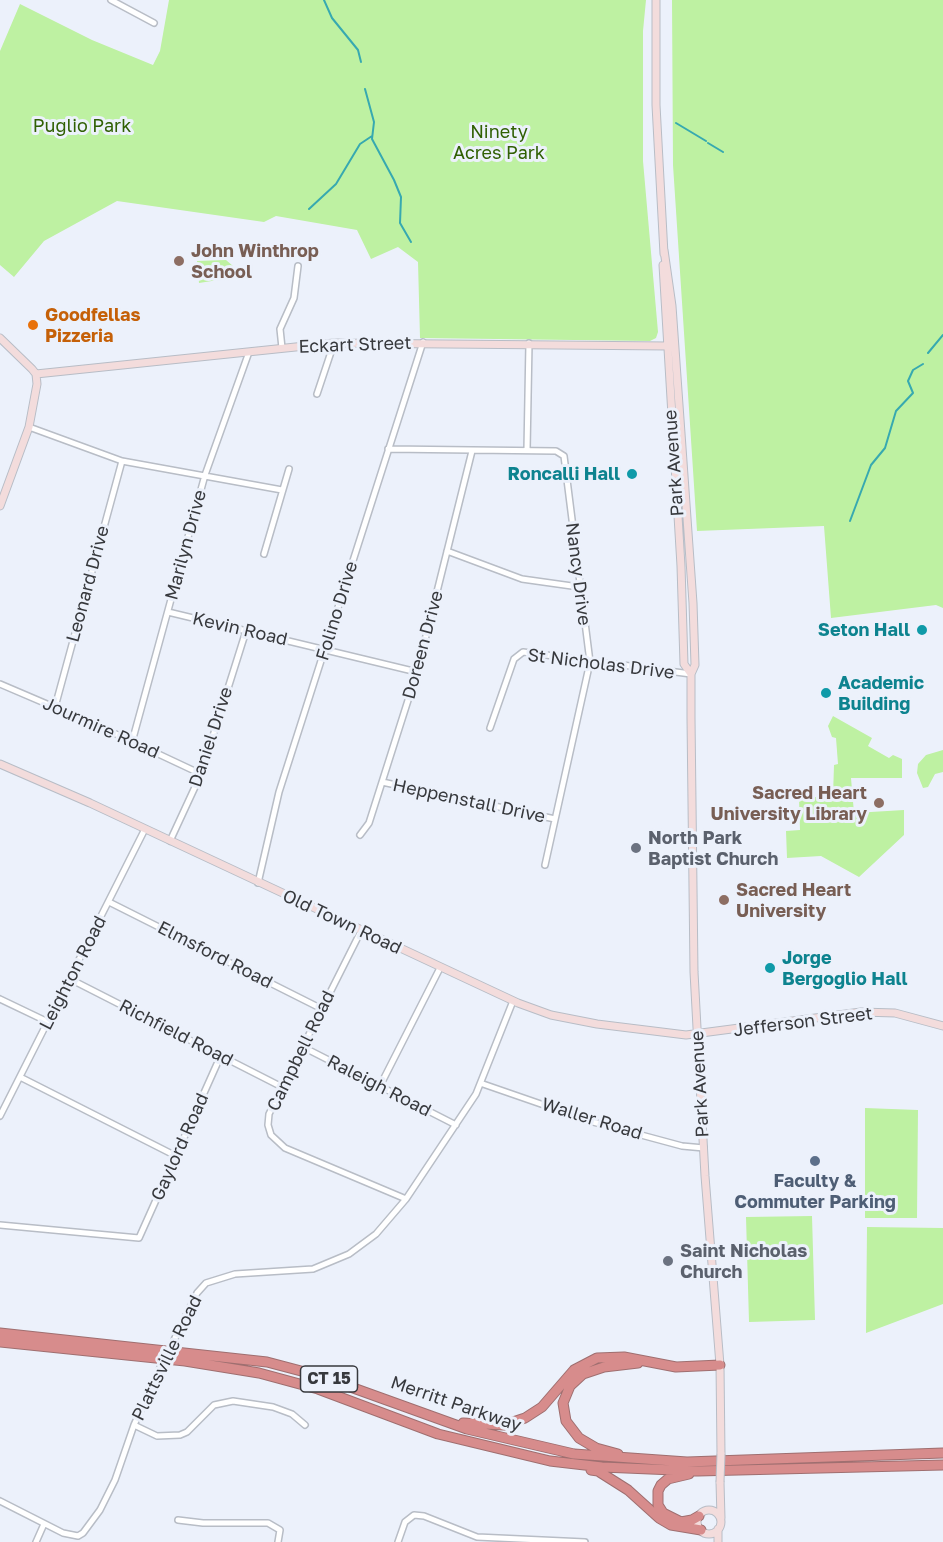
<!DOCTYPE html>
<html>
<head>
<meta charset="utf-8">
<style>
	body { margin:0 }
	canvas { display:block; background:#ecf1fb }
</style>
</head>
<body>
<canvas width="943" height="1542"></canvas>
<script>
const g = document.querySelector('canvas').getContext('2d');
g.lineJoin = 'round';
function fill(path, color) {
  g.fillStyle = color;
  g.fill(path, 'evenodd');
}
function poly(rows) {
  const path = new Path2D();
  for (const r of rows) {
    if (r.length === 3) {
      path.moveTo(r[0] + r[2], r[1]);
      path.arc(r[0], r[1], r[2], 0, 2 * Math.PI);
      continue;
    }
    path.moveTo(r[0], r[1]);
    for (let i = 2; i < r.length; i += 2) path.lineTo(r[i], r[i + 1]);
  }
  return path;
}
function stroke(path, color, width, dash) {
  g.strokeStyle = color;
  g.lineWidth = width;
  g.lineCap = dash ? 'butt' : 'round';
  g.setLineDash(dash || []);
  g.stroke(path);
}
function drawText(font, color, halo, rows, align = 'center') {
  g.font = font + ' "Golos Text",sans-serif';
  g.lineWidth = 6;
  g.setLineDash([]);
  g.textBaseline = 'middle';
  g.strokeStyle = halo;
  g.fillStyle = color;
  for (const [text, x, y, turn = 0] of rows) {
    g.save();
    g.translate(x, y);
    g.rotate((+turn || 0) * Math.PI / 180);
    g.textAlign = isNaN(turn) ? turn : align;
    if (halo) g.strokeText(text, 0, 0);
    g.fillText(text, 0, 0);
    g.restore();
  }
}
const green = poly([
	[169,0,646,0,643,31,643,161,658,332,656,338,650,341,420,338,418,262,398,247,371,259,357,230,276,216,264,222,117,201,44,241,14,277,0,265,0,51,20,4,92,40,153,65,160,51],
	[672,0,943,0,943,608,936,605,831,618,824,526,697,531,673,165],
	[226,260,233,266,231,278,199,283,197,261],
	[833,716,872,738,868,746,889,758,893,755,902,759,902,778,851,778,854,813,904,810,904,835,859,877,821,856,787,858,786,831,800,830,799,798,833,796,834,765,838,764,836,738,832,737,828,726],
	[943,750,943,772,935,774,928,787,923,788,917,773,918,764,926,755],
	[865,1108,918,1110,917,1218,865,1218],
	[812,1216,815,1320,749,1322,746,1217],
	[867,1227,943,1228,943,1304,866,1333]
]);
const stream = poly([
	[324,0,332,18,358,50,361,62],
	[365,89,374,122,372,139,394,180,401,197,400,223,411,242],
	[676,123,706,141],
	[708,143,723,152],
	[309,209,336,184,360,144,372,136],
	[928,353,943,335],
	[850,521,871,465,885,448,896,411,913,393,908,381,913,370,923,364]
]);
const street = poly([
	[111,0,154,23],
	[282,348,280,329,294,298,298,266],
	[317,394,334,343],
	[29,427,122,461,282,490],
	[388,449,556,451,564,456,590,662,545,865],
	[527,450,529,343],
	[447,551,522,579,579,587],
	[264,554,289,469],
	[168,612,417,672],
	[0,684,103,728,201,774],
	[55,707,122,461],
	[490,728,514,659,523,652,691,674],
	[132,742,205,475,249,352],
	[382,782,555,819],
	[360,835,369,823,417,672,472,451],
	[170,841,201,774,246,631],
	[258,883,279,792,423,342],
	[109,902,322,1009],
	[361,931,269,1114,268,1125,271,1135,285,1148,406,1199],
	[70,979,282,1087],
	[0,999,48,1022],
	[303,1047,456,1125],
	[20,1077,176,1156],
	[483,1084,593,1122,682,1146,704,1148],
	[380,1086,440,968],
	[0,1116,145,829],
	[0,1225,139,1238,221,1055],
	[175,1338,197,1293,206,1283,235,1274,313,1269,349,1254,376,1234,406,1199,476,1094,513,1001],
	[134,1425,157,1436,180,1435,187,1432,214,1405,233,1401,273,1407,292,1414,305,1425],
	[0,1501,63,1533,78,1536,83,1533,100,1510,115,1480,134,1425,159,1370],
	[178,1520,203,1523,268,1523,280,1530,278,1542],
	[36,1542,44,1524],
	[398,1542,405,1522,414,1515,424,1516,477,1537,585,1542]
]);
const secondary = poly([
	[656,0,656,105,664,254],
	[664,250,672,306,693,603,695,665,691,674,691,718,694,972,705,1176,720,1365,721,1454],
	[663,265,681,566,684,664,691,674],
	[0,338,32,369,36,374,37,384,29,427,0,506],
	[36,374,334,343,668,346],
	[0,764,90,803,518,1003,551,1015,597,1024,686,1035,861,1012,895,1013,943,1026],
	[720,1482,721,1518],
	[709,1522,12],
	[718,1542,718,1529]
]);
const highway = poly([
	[0,1333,267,1362,320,1376,467,1429,574,1454,687,1462,943,1453],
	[0,1342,185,1361,259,1373,318,1389,438,1434,550,1461,602,1467,698,1471,943,1465],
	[463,1423,504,1425,525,1418,542,1407,574,1370,597,1358,624,1357,676,1367,720,1365],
	[618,1454,596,1448,579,1438,566,1421,563,1403,570,1386,583,1374,604,1367,638,1363],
	[591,1470,598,1471,628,1490,659,1518,671,1525,701,1530],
	[689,1474,668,1479,661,1485,658,1491,658,1505,663,1513,681,1522,692,1520,699,1516]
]);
const streetBridge = poly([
	[159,1370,175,1338]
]);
const secondaryBridge = poly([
	[720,1482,721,1454]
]);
const markers = [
	[179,261,6,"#8d6e63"],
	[33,325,6,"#e8710a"],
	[632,474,6,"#0f9aa8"],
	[922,630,6,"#0f9aa8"],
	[826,693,6,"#0f9aa8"],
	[879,803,6,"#8d6e63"],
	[636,848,6,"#6b7280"],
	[724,900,6,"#8d6e63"],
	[770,968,6,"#0f9aa8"],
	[815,1161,6,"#5c6f8a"],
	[668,1261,6,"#6b7280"]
];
const shields = [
	[329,1379,57]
];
const shieldNames = [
	["CT 15",329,1379]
];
const parkNames = [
	["Puglio Park",82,126],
	["Ninety",499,132],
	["Acres Park",499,153]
];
const educationNames = [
	["John Winthrop",191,251],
	["School",191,272],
	["Sacred Heart",867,793,"right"],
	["University Library",867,814,"right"],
	["Sacred Heart",736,890],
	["University",736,911]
];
const foodNames = [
	["Goodfellas",45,315],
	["Pizzeria",45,336]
];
const streetNames = [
	["Eckart Street",355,345,-2],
	["Park Avenue",674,463,-94],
	["Marilyn Drive",186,545,-75],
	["Nancy Drive",578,574,83],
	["Leonard Drive",88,584,-75],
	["Folino Drive",337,611,-73],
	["Kevin Road",240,629,13],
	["Doreen Drive",423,645,-75],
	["St Nicholas Drive",601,664,7],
	["Jourmire Road",101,728,24],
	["Daniel Drive",211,737,-72],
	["Heppenstall Drive",469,801,12],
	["Old Town Road",342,922,25],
	["Elmsford Road",215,955,27],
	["Leighton Road",73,973,-63],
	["Jefferson Street",803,1022,-7],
	["Richfield Road",176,1033,27],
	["Campbell Road",301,1051,-64],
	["Park Avenue",700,1084,-93],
	["Raleigh Road",379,1086,27],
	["Waller Road",592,1119,17],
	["Gaylord Road",180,1147,-66],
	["Plattsville Road",167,1358,-64],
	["Merritt Parkway",456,1404,19]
];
const cultureNames = [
	["Roncalli Hall",620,474],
	["Seton Hall",910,630],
	["Academic",838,683,"left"],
	["Building",838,704,"left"],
	["Jorge",782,958,"left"],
	["Bergoglio Hall",782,979,"left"]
];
const worshipNames = [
	["North Park",648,838],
	["Baptist Church",648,859],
	["Saint Nicholas",680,1251],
	["Church",680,1272]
];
const serviceNames = [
	["Faculty &",815,1181],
	["Commuter Parking",815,1202]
];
fill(green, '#bef1a2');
stroke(stream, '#37a9b0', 2);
stroke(street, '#b8bdc6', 8);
stroke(secondary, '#b8bdc6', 9);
stroke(highway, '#9f6f70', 11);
stroke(street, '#fff', 5);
stroke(secondary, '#f3dcdc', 7);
stroke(highway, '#d78c8c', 9);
stroke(streetBridge, '#b8bdc6', 8, []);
stroke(secondaryBridge, '#b8bdc6', 9, []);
stroke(streetBridge, '#fff', 5);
stroke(secondaryBridge, '#f3dcdc', 7);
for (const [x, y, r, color] of markers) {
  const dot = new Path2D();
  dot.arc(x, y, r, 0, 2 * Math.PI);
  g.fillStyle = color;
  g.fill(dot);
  stroke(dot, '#ecf1fb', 2);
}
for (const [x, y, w] of shields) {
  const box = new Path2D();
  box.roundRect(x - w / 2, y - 13, w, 26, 4.5);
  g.fillStyle = '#ecf1fb';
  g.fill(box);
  stroke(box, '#37393d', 1.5);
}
drawText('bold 16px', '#37393d', null, shieldNames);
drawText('18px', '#306004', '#ecf1fb', parkNames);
drawText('bold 18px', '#785e54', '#ecf1fb', educationNames, 'left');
drawText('bold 18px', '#c56008', '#ecf1fb', foodNames, 'left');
drawText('18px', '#37393d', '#ecf1fb', streetNames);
drawText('bold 18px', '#0d838f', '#ecf1fb', cultureNames, 'right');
drawText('bold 18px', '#5b616d', '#ecf1fb', worshipNames, 'left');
drawText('bold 18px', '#4e5e75', '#ecf1fb', serviceNames);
</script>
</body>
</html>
